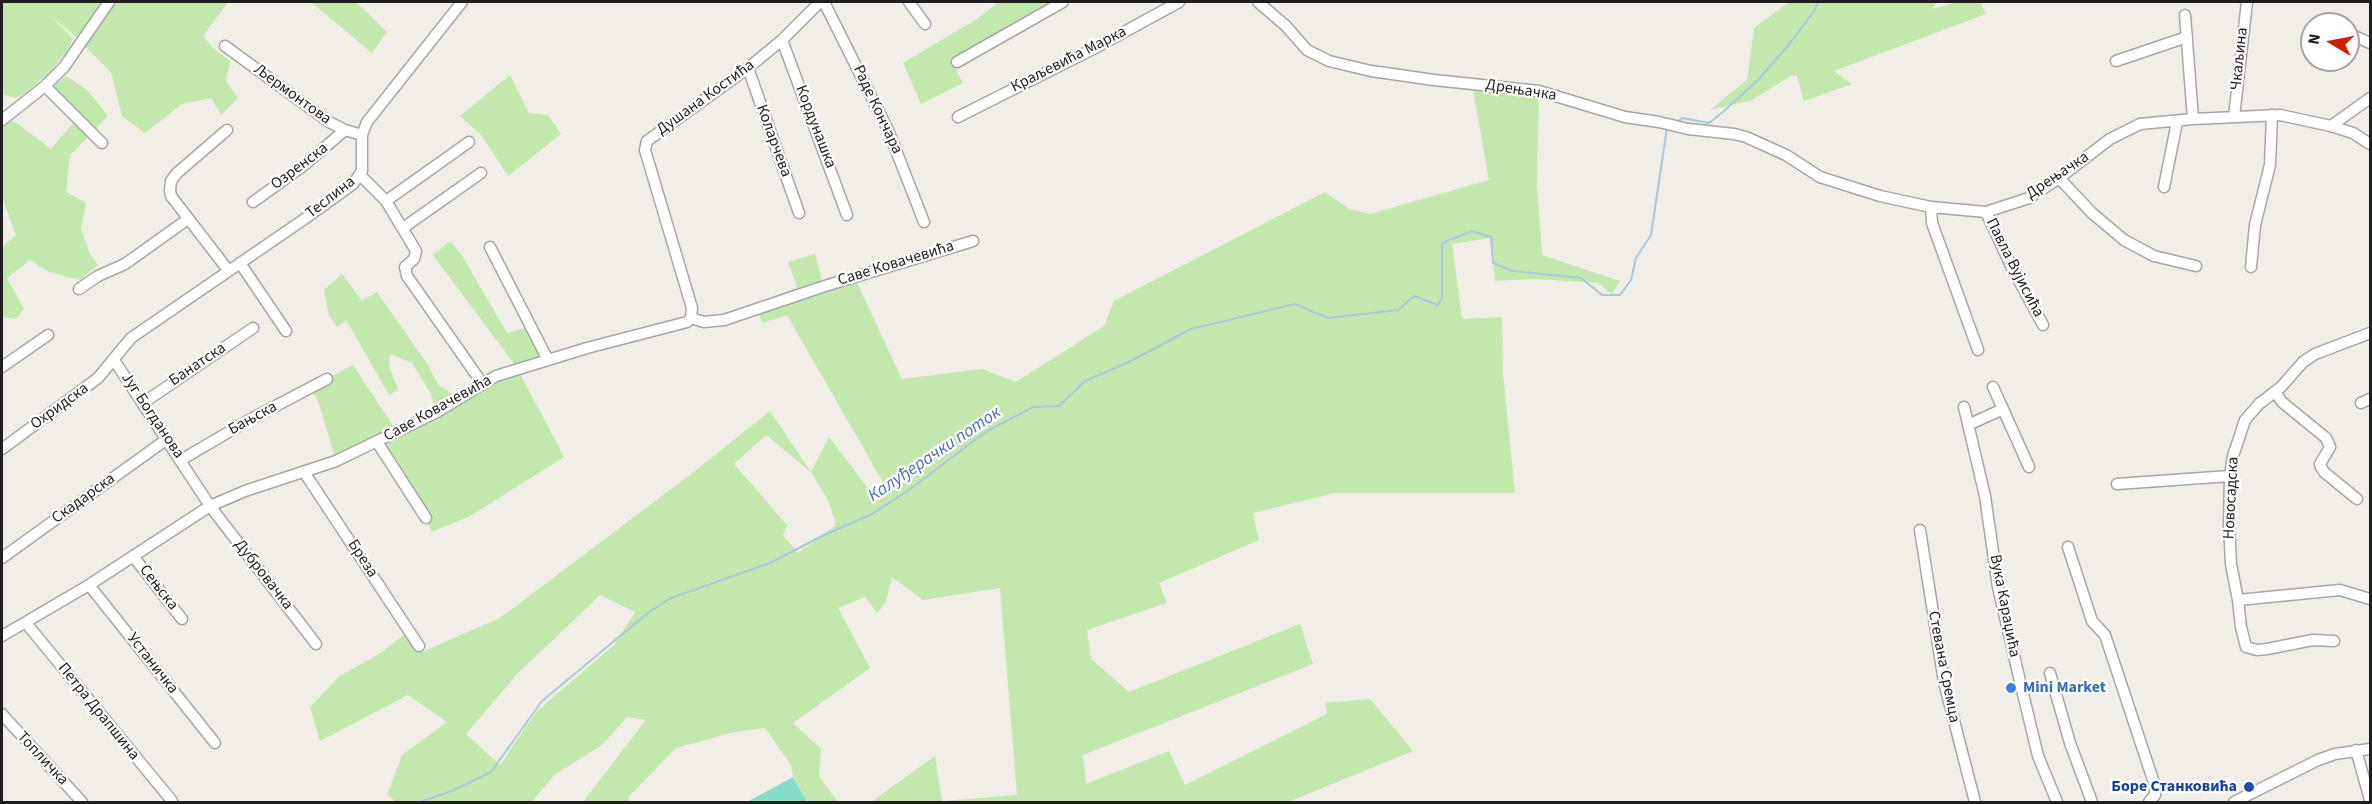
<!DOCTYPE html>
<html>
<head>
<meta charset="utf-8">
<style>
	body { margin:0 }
	#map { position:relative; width:2372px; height:804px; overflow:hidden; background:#f0eee6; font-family:"Source Sans 3",sans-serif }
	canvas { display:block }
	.frame { position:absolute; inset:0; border:3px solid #1f1f1f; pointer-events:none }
	.north { position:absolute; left:2300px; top:12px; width:60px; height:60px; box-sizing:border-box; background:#fff; border:2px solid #a5a5a5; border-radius:50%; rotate:280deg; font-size:16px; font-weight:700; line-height:24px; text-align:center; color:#1f1f1f }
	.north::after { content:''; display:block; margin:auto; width:21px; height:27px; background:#ca2105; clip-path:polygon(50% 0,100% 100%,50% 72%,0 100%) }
</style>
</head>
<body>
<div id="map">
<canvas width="2372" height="804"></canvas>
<div class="frame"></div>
<div class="north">N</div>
</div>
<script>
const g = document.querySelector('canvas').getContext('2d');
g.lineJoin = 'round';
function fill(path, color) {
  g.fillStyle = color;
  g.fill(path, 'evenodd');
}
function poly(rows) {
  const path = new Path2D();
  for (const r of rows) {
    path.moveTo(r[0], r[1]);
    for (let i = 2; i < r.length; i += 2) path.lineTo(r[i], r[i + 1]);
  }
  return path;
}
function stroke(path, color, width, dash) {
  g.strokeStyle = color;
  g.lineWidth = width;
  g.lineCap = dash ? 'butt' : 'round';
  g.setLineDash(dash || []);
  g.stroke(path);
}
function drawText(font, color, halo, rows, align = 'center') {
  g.font = font + ' "Source Sans 3",sans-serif';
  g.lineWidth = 4.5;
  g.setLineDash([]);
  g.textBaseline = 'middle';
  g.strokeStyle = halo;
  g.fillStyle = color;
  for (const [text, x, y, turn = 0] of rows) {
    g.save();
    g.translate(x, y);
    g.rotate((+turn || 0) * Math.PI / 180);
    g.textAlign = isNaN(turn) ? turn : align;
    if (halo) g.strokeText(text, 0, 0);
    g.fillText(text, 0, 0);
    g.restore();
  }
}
const grass = poly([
	[2,2,228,2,203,36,213,48,230,61,226,81,238,98,221,115,211,98,182,104,145,133,122,116,111,72,76,37,50,15,73,39,66,52,50,72,25,93,15,98,2,94],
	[311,2,356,2,387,32,372,53],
	[999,2,1060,2,952,62,963,83,921,104,903,63,977,19],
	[1789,2,1937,2,1932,9,1957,2,1980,2,1986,14,1834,71,1852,84,1804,101,1797,76,1792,75,1752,100,1710,110,1747,80,1754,28],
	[510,75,529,113,548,115,561,134,508,176,482,136,460,116],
	[66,76,87,90,108,116,70,155,66,192,86,203,81,229,90,254,98,265,80,280,49,272,30,260,7,278,24,309,16,319,2,317,2,247,16,235,2,197,2,125,9,120,18,124,51,149,79,116,52,88],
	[1472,84,1539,91,1537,185,1542,255,1620,281,1612,294,1598,283,1535,279,1495,281,1491,238,1452,244,1462,319,1502,317,1503,373,1515,493,1335,493,1253,513,1259,540,1159,583,1167,603,1087,630,1091,659,1129,692,1300,624,1313,664,1083,755,1086,784,1169,751,1185,785,1327,714,1325,703,1370,699,1413,751,1288,802,871,802,935,756,942,801,1017,795,1000,588,923,600,892,577,886,602,877,613,865,597,838,608,870,668,793,723,821,749,819,776,838,802,807,802,793,777,791,765,765,728,734,732,676,748,629,796,629,802,583,802,646,720,627,717,602,745,554,775,532,802,396,802,387,795,402,755,447,722,408,695,320,741,310,707,340,676,379,654,409,631,422,652,500,618,695,471,770,411,811,472,829,437,877,500,888,491,787,315,763,323,754,307,797,287,788,262,815,254,824,290,857,283,902,379,982,369,1016,382,1104,326,1114,301,1325,192,1349,209,1370,214,1489,180],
	[766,435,811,472,829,502,836,525,798,553,783,535,787,525,734,464],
	[600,595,635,612,614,645,536,712,500,765,466,734,517,674],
	[450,241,461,254,507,333,532,326,548,360,518,370,564,457,472,515,432,532,425,518,377,442,336,461,318,400,310,388,353,365,397,432,437,412,430,392,412,363,390,354,389,366,398,389,389,395,346,320,337,327,329,316,324,290,342,274,362,301,377,292,428,365,438,385,459,398,518,369,433,255]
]);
const pitch = poly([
	[793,777,807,802,747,802]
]);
const stream = poly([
	[1677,122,1682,118,1709,123,1724,111,1759,79,1790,43,1814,11,1818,2],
	[420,802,452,791,491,772,542,701,649,612,671,598,770,563,820,537,872,514,909,490,984,433,1033,407,1059,406,1085,381,1127,363,1191,329,1295,304,1328,318,1398,310,1414,296,1438,305,1442,298,1442,243,1472,231,1491,237,1493,263,1513,271,1581,278,1602,295,1620,295,1631,280,1636,258,1651,235,1667,128]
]);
const minor = poly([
	[824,2,888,130,924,222],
	[909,2,925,24],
	[1258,2,1286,26,1307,50,1329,61,1371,71,1434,80,1539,91,1625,117,1659,122,1688,129,1734,134,1746,137,1786,155,1820,177,1880,196,1931,207,1986,212,2029,198,2059,178,2110,139,2140,124,2193,119,2280,115,2331,126,2353,133,2370,144],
	[2185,15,2193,119],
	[2348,33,2370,43],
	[782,40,847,215],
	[225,46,329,122,345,130,362,135],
	[2116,61,2187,37],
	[957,62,1063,2],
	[748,68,799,213],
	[45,86,102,143],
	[958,117,1093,49,1179,2],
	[2234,117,2247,2],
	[2,120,45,86,64,67,109,2],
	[2331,126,2370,98],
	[227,130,177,173,171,181,170,190,171,196,228,270],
	[360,175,386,201,416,251,414,259,405,267,407,276,482,383],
	[2059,178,2092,213,2124,240,2154,256,2196,266],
	[2164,187,2177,122],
	[386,201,469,142],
	[253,202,303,166,345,130],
	[1931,207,1932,223,1978,350],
	[1986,212,2012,268,2043,325],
	[403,228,481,173],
	[490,247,548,360],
	[240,263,286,331],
	[2251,267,2255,225,2270,165,2272,115],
	[79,289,98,276,125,264,188,219],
	[691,318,692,308,645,150,647,141,748,68,782,40,820,2],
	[691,318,704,322,724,320,825,286,973,241],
	[114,360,210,506,316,644],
	[2,367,48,335],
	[2275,392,2282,402,2326,438,2330,447,2320,464,2321,467,2324,472,2357,499],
	[143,403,253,328],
	[2361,403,2370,399],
	[1964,407,1985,496,1998,587,2019,677,2038,756,2057,802],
	[2003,409,2029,467],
	[1968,425,2003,409,1993,387],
	[377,442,426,518],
	[2,449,98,378,131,338,303,220,353,184,362,171,362,135,367,122,462,2],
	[181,460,249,420,327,379],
	[304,472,419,646],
	[2117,484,2230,476],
	[1920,530,1944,682,1975,802],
	[2068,547,2092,621,2105,635,2155,786,2155,795,2149,802],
	[133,556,182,619],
	[2,558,167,439],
	[89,585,215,743],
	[2238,600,2340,590,2370,599],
	[26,623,172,801],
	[2,636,89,585,210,506,245,491,336,461,437,412,496,376,587,348,687,322,691,318],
	[2334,641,2313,640,2267,649,2257,650,2246,647,2241,627,2238,600,2231,564,2229,525,2230,476,2233,456,2245,420,2259,404,2281,387,2303,362,2315,354,2370,333],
	[2050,673,2070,743,2092,802],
	[2,714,82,802],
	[2356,750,2370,800],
	[2234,802,2318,760,2335,754,2370,749]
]);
const markers = [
	[2011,688,6,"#3f7fe0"],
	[2249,787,6,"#1a4fb4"]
];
const streetNames = [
	["Чкаљина",2240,59,-84],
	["Краљевића Марка",1069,60,-27],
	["Дрењачка",1521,91,9],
	["Љермонтова",292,95,36],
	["Душана Костића",706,98,-36],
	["Раде Кончара",877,110,65],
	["Кордунашка",815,127,69],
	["Коларчева",773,141,70],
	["Озренска",300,167,-37],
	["Дрењачка",2058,176,-34],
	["Теслина",331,198,-38],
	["Саве Ковачевића",896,264,-17],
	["Павла Вујисића",2014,268,63],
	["Банатска",198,365,-34],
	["Охридска",60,407,-36],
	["Саве Ковачевића",438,409,-29],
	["Југ Богданова",152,416,56],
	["Бањска",253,419,-29],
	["Новосадска",2232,498,-87],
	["Скадарска",84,499,-36],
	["Бреза",362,559,57],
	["Дубровачка",263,575,52],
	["Сењска",158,588,52],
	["Вука Караџића",2004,606,79],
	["Устаничка",152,664,52],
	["Стевана Сремца",1943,667,79],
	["Петра Драпшина",98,712,51],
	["Топличка",42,759,47]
];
const shopNames = [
	["Mini Market",2023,688]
];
const transitNames = [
	["Боре Станковића",2237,787]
];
const waterNames = [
	["Калуђерачки поток",935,455,-34]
];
fill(grass, '#c2e8ae');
fill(pitch, '#86ddc7');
stroke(stream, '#a8c9dc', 2);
stroke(minor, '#a6a6a6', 13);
stroke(minor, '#fff', 10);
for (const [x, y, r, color] of markers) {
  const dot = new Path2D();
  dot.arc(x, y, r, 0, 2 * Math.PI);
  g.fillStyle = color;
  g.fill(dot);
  stroke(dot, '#fff', 2);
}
drawText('16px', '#1f1f1f', '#fff', streetNames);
drawText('bold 16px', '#366cbe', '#fff', shopNames, 'left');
drawText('bold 16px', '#164399', '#fff', transitNames, 'right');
drawText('italic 18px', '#4e70ad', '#fff', waterNames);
</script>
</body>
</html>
